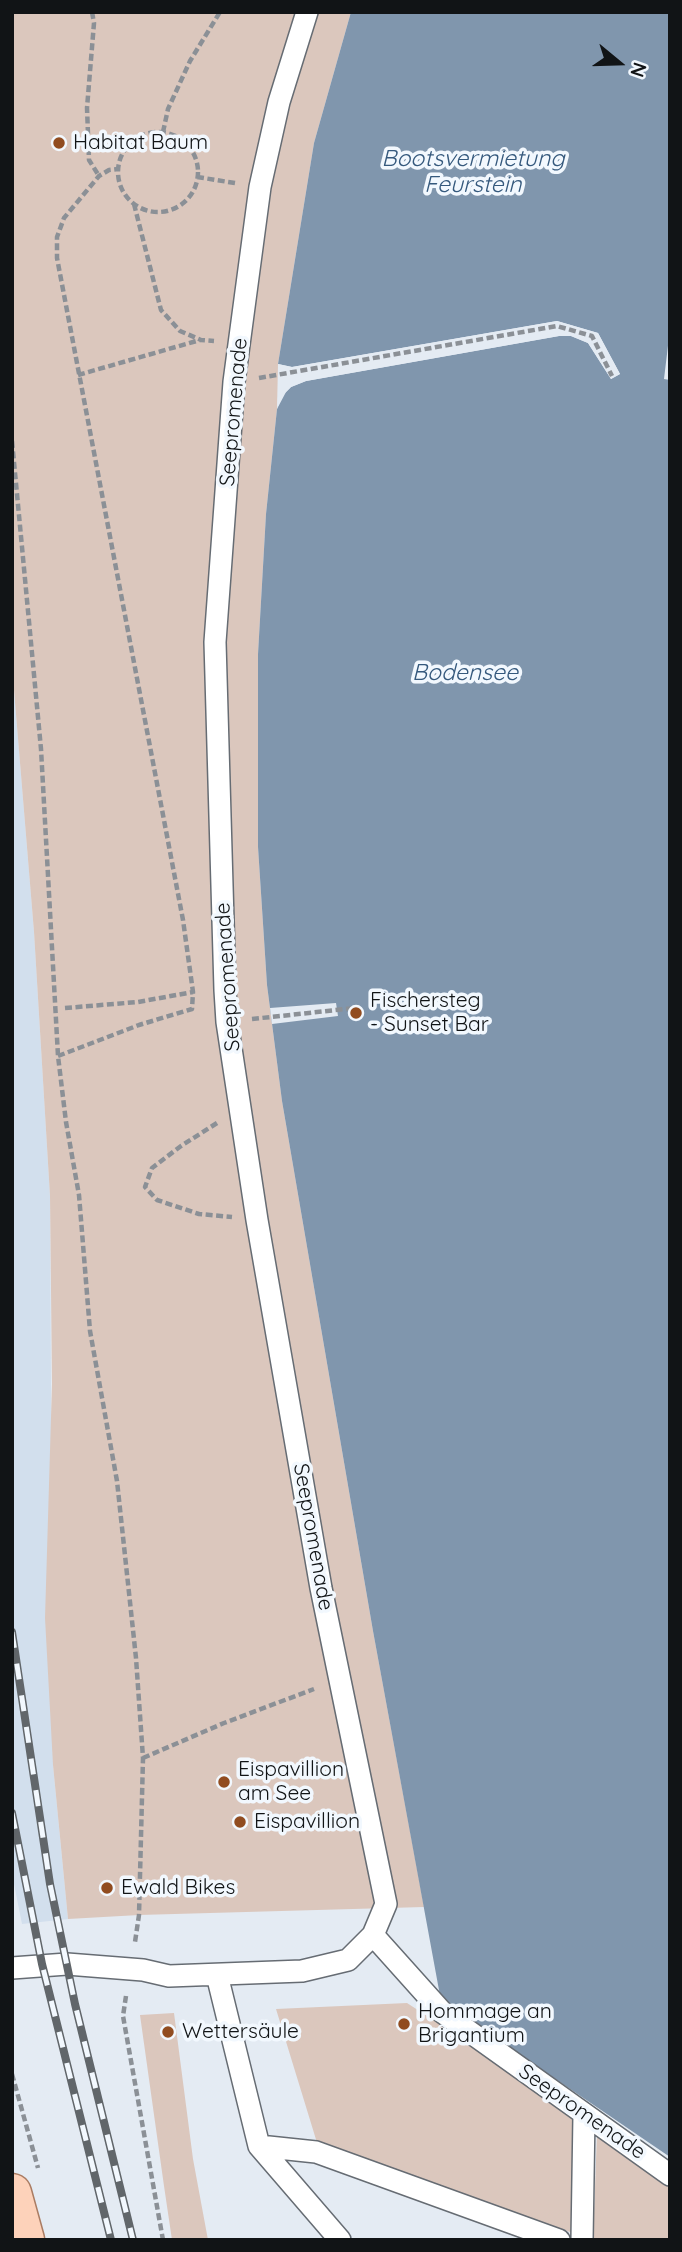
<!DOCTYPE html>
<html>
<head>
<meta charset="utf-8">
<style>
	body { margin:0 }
	#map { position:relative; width:682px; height:2252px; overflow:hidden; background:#e4ebf3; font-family:Quicksand,sans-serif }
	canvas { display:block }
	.frame { position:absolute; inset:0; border:14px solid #111416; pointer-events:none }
	.north { position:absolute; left:584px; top:28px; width:70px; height:70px; -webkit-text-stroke:5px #f2f8fe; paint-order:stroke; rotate:109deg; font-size:19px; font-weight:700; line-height:28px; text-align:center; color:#111416 }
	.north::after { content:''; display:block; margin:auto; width:24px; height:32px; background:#111416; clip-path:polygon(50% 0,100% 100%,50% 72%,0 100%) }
</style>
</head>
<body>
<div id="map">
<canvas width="682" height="2252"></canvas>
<div class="frame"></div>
<div class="north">N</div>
</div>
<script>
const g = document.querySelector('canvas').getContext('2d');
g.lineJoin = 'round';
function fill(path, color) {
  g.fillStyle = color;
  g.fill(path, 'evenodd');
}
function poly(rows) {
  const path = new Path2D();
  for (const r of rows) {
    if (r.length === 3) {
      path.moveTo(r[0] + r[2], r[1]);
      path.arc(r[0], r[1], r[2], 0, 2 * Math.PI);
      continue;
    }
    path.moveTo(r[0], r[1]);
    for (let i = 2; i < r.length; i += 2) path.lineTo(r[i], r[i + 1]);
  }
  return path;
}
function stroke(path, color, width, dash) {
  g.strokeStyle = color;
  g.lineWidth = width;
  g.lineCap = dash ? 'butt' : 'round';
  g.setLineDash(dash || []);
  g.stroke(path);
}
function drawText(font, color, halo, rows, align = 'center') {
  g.font = font + ' Quicksand,sans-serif';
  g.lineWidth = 7;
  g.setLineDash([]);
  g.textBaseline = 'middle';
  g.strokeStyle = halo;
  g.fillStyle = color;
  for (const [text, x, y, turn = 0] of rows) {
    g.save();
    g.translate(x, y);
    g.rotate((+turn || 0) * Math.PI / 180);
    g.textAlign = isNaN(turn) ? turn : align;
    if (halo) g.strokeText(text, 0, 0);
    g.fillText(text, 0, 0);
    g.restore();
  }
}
const built = poly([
	[12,666,34,932,50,1196,53,1765,68,1919,22,1924,12,1874]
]);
const green = poly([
	[12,12,351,12,314,143,278,364,277,409,266,514,258,654,258,847,267,985,282,1101,373,1631,424,1907,139,1915,68,1919,53,1765,45,1618,52,1384,50,1196,34,932,12,666],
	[407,2003,444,2027,576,2121,573,2233,318,2146,276,2009],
	[174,2013,193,2159,208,2240,172,2240,164,2186,140,2015],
	[597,2134,670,2185,670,2240,593,2240]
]);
const water = poly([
	[351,12,670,12,670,329,664,379,670,380,670,2157,441,2001,373,1631,282,1101,267,985,258,847,258,654,266,514,277,409,281,397,291,387,306,381,559,336,571,336,588,343,611,379,620,374,598,333,557,321,292,367,278,364,314,143]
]);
const pier = poly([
	[557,321,598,333,620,374,611,379,588,343,571,336,559,336,306,381,291,387,286,392,277,409,278,397,283,390,289,384,305,377,559,333,572,333,590,340,612,375,616,373,595,336,557,325,293,370,278,368,278,364,292,367],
	[336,1003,338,1016,272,1024,270,1008]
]);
const path = poly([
	[92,12,94,23,87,108,89,160,99,176],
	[163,132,168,109,190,61,220,12],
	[158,172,40],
	[197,177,235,183],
	[134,204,161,310,180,331,201,340,214,341],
	[78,375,200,340],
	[259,378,557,326,592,336,612,376],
	[12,441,41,749,58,1056,66,1122,79,1195,90,1331,117,1481,136,1658,143,1758,139,1915,135,1942],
	[65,1008,138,1002,193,992],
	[252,1019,355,1008],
	[58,1056,139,1025,192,1009,193,992,183,920,57,258,57,237,64,218,99,176,109,170,118,169],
	[217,1123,181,1146,152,1168,145,1187,157,1200,199,1214,232,1217],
	[143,1758,224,1723,314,1689],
	[126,1996,123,2016,163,2240],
	[12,2074,38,2168]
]);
const pedestrian = poly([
	[373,1935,442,2012,670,2175],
	[12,1968,67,1964,143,1970,169,1976,302,1971,348,1960,373,1935,386,1904,321,1588,257,1220,227,1022,225,990,215,642,234,382,260,187,279,102,307,12],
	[217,1975,259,2146,340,2240],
	[259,2146,316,2152,559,2240],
	[582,2240,584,2115]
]);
const primary = poly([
	[12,2193,25,2240]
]);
const rail = poly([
	[12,1632,50,1884,75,2004,133,2240],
	[12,1813,42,1964,111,2240]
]);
const markers = [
	[59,143,7,"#914c20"],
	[356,1013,7,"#914c20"],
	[224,1782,7,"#914c20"],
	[240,1822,7,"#914c20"],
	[107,1888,7,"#914c20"],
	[404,2024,7,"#914c20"],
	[168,2032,7,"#914c20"]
];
const poiNames = [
	["Habitat Baum",73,143],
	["Fischersteg",370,1001],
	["- Sunset Bar",370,1025],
	["Eispavillion",238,1770],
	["am See",238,1794],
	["Eispavillion",254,1822],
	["Ewald Bikes",121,1888],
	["Hommage an",418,2012],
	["Brigantium",418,2036],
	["Wettersäule",182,2032]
];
const streetNames = [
	["Seepromenade",234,412,-85],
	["Seepromenade",228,977,-94],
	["Seepromenade",313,1537,80],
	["Seepromenade",582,2112,35]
];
const waterNames = [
	["Bootsvermietung",473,159],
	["Feurstein",473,185],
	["Bodensee",465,673]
];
fill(built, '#d2dfed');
fill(green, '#dbc7bd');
fill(water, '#8096ad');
fill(pier, '#e4ebf3');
stroke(pedestrian, '#666c73', 24);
stroke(primary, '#aa7c63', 41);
stroke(path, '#8b9096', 4.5, [7, 3.5]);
stroke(pedestrian, '#fff', 21);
stroke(primary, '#fdd2ba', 38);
stroke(rail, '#61666a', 8);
stroke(rail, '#f2f8fe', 5, [16]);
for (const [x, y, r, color] of markers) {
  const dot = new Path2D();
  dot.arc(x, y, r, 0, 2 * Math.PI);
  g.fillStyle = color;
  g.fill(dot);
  stroke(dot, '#f2f8fe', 2.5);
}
drawText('21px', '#111416', '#f2f8fe', poiNames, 'left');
drawText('21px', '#111416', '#f2f8fe', streetNames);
drawText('italic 23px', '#35597d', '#f2f8fe', waterNames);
</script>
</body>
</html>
